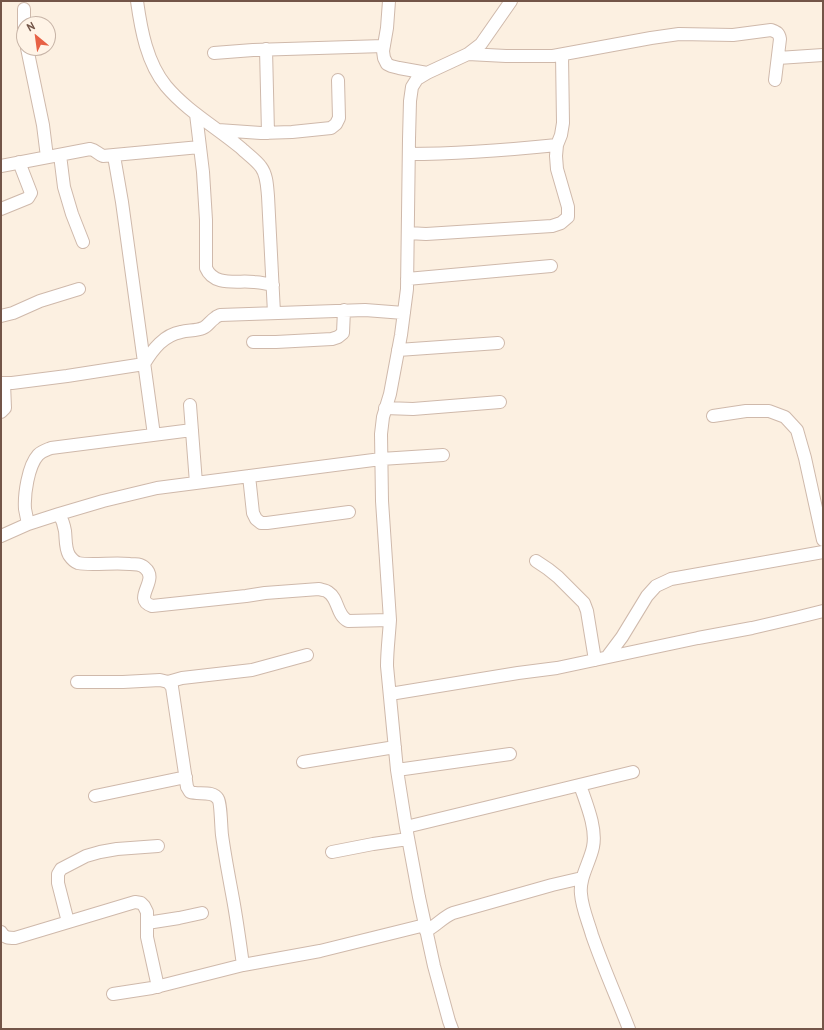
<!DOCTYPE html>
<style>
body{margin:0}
#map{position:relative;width:824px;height:1030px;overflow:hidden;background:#fcf0e1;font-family:"PT Sans",sans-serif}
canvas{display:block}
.frame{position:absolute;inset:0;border:2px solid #735548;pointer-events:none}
.north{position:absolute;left:16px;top:16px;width:40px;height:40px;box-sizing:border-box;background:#fff4e7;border:1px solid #c7b4a7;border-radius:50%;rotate:331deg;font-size:11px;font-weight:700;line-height:16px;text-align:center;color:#735548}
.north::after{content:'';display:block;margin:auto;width:14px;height:18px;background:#e76145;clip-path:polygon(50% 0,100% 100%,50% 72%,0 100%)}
</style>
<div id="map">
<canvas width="824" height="1030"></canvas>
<div class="frame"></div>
<div class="north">N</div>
</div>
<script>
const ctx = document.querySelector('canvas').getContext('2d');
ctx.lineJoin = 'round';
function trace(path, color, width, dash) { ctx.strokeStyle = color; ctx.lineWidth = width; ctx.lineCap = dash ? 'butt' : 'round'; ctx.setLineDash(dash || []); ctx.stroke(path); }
const street = new Path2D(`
 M 137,1 C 141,30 147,63 166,86 C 187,111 216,127 241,148 C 247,154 256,160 261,167 C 267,175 267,186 268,196 L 274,313
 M 389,1 L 387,28 L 383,51 L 384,58 L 387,64 L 391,66 L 399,68 L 427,73
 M 24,33 L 24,9
 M 27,48 L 43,125 L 47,157
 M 266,49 L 268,133
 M 214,53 L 253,50 L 384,46
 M 468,54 L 506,56 L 553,56 L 651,38 L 679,34 L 733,35 L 771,30 C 777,32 779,33 780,39 L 775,80
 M 778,58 L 823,55
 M 196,114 L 203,172 L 206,220 L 206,268 C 214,287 238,280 254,282 C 260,282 267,284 273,285
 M 218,130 L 261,133 L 292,132 L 331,128 L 336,124 L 339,118 L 338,80
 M 409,154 C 458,154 507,150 557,145
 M 60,155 L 64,187 L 72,214 L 83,242
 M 114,156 L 122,202 L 154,435
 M 1,166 L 90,149 C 96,150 98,154 103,156 L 200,147
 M 1,209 L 28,198 L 31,193 L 19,162
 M 408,233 L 426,234 L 552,226 L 561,223 L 568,217 L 568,207 L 557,169 L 556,156 L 557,145 L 561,135 L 563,123 L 562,55
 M 407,279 L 551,266
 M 1,316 L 13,313 L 40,301 L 79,289
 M 253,342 L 276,342 L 332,339 L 338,337 L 343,333 L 344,310
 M 398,350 L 498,343
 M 1,383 L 12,383 L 67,376 L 144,364 C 153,349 164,335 181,332 C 188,330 196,331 203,328 C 208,326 210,321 215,318 C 215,317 220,315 220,315 L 365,310 L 404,313
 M 190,405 L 196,483
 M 385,408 L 413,409 L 500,402
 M 1,412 L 5,408 L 4,383
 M 713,416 L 746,411 L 769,411 L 785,417 L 797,430 L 805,458 L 823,540
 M 249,476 L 253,513 L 256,519 L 261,523 L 267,523 L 349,512
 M 59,514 C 62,519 64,525 65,531 C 66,539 65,548 69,555 C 71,558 75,562 78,563 C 83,564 89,564 93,564 C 106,564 118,563 130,564 C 135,564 141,564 145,568 C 160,580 131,599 152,606 L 246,596 L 265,593 L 319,589 C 322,590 326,590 328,592 C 339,599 336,615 348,621 L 390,620
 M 28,524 C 27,519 26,514 25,509 C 24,495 28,466 38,455 C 42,451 46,450 51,448 L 192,430
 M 1,536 L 28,524 L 59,514 L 103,501 L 157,488 L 381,459 L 443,455
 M 536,561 L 548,569 L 558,577 L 584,603 L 587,611 L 595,660
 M 607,657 L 622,637 L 647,596 L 656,586 L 671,579 L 823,552
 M 77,682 L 123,682 L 160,680 L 168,682 L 172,687 L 187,787 L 190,792 C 198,795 213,790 218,799 C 221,803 221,828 222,835 C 225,857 229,877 233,899 C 237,921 240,943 243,965
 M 168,682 L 182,678 L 252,670 L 307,655
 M 390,694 L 518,673 L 557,668 L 698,638 L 752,628 L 795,618 L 823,611
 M 303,762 L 395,747
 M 397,770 L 510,754
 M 580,785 C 586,803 597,828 593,847 C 590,862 579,878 581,894 C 582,908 588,921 592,935 C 603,967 617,998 629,1029
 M 95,796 L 186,777
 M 406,827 L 633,772
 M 332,852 L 373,844 L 408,839
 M 68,922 L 58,883 L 58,874 L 61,869 L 86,856 L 100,852 L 117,849 L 158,846
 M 147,923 L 179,918 L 202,913
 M 426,931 C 436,926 443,917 453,913 L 552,885 L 582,878
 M 1,932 C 4,938 9,938 15,938 L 135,902 L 141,903 L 144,906 L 147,912 L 147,937 L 158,987
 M 113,994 L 152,988 L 243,965 L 320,951 L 425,925
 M 452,1029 L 449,1021 L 434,966 L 419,897 L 406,827 L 397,770 L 387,666 C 387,651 389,636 390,620 L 382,501 L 381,434 L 383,417 L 390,394 L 401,335 L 407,289 L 409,139 L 410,101 L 412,87 L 417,79 L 427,73 L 468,54 L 481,44 L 511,1`);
trace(street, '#cfb9ab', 14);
trace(street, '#fff', 12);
</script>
